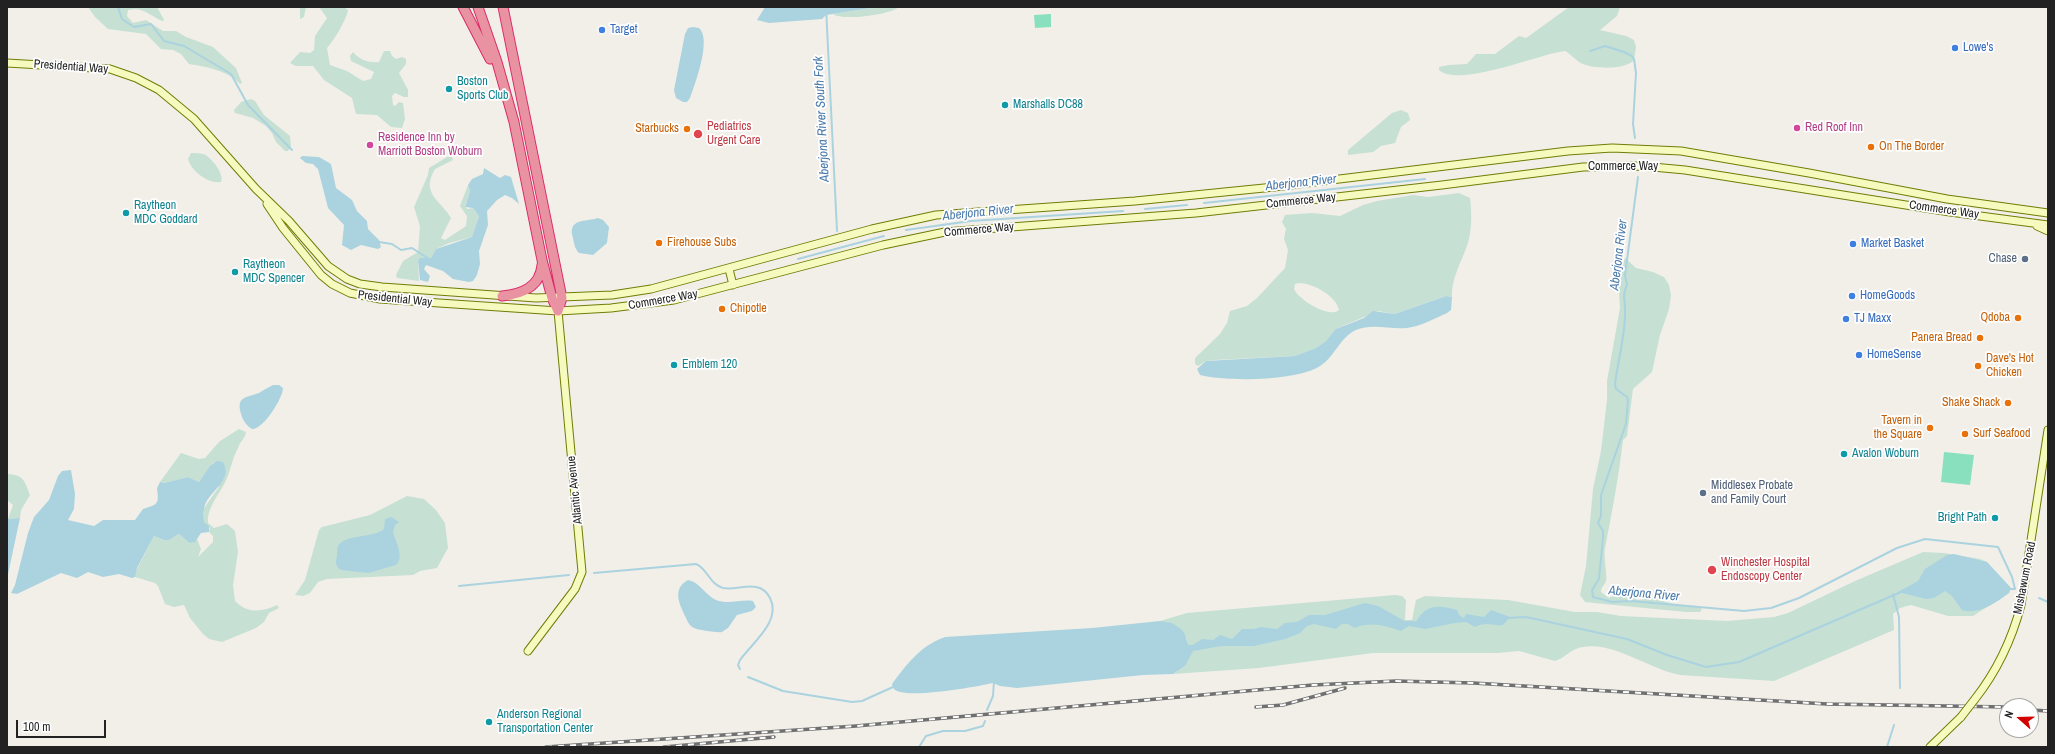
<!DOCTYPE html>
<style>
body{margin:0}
#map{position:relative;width:2055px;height:754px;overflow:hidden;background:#f2efe9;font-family:"Archivo Narrow",sans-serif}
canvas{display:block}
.frame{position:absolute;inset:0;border:8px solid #222;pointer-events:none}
.north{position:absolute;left:1999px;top:698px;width:40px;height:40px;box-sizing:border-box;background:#fff;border:1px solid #a7a7a7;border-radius:50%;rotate:290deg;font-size:11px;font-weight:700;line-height:16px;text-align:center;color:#222}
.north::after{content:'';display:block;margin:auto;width:14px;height:18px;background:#d40000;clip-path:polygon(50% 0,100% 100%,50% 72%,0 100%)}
.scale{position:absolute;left:16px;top:720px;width:90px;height:18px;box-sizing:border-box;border:2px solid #222;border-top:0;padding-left:5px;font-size:12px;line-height:14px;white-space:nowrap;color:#222;-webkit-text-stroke:3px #fff;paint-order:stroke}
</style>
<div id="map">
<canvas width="2055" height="754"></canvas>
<div class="frame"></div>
<div class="north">N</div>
<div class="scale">100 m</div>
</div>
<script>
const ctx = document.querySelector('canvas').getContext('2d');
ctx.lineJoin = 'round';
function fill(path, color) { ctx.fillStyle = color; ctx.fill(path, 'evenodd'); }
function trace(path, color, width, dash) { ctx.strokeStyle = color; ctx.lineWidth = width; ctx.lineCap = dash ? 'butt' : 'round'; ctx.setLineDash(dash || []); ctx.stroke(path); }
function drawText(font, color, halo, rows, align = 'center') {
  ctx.font = font + ' "Archivo Narrow",sans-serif'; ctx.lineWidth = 3.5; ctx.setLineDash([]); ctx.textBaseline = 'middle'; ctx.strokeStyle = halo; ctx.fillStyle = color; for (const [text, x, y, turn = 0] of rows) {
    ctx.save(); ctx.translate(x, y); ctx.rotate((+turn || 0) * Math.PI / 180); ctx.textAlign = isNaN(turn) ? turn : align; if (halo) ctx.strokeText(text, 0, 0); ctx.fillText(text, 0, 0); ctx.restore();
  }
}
fill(new Path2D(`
 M 88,7 L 157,7 L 164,20 L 163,21 C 151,17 144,6 128,10 L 127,16 L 133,23 L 146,20 L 163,31 L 176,31 L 186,37 L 213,47 L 236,68 L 242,83 L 240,84 C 229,71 204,66 189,64 L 181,54 L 173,50 L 161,49 L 146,34 L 108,29 L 95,17 Z
 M 300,7 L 306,7 L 304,17 L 300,19 Z
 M 319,7 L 344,7 L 348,10 C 347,18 334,41 327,48 L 330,65 L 347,71 L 363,81 L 371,79 L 374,72 L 351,61 L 350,56 L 353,52 C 360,60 368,63 379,62 L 384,51 L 390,51 L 392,56 L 396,59 L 402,57 L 406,59 L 406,64 L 399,73 L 408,90 L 408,97 L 404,97 L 395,93 L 392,96 L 393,105 L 395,106 L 399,102 L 403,103 L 405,119 L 402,128 L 391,127 L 377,115 L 356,114 L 352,98 L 324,80 L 313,66 L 296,66 L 290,63 L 300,52 L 310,53 L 314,50 L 315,36 L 327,18 Z
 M 877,7 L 899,7 C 890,15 842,21 833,14 Z
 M 1569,7 L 1620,7 L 1617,16 L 1600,30 L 1626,36 L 1634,40 L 1636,47 L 1634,60 C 1625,70 1595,69 1583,64 C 1576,61 1571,54 1565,51 C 1539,54 1459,88 1439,70 L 1439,67 L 1449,65 L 1467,64 L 1476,54 L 1495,54 L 1519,36 L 1526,38 L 1529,36 Z
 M 251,99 L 255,101 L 264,115 L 290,136 L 291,146 L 288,151 L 285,151 L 276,142 L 272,133 L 266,126 L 253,118 L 235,113 L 234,110 L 241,102 Z
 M 1401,110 L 1408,113 L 1410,120 L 1401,127 L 1395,143 L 1381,146 L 1373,152 L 1348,155 L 1348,150 L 1392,113 Z
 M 191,153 C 195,153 200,153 203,154 C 211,156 225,175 221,182 C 208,184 191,171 188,159 Z
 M 447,157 L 452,157 L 453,160 L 435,169 C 420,194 441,200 451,218 L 441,238 L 445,240 L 466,226 L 467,216 L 460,206 L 468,185 L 470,191 L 465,206 L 467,209 L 473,208 L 479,216 L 472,237 L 449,243 L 436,249 L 431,258 L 422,258 L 418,261 L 419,281 L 397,278 L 396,275 L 403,261 L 418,252 L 420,226 L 414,207 L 428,175 L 429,168 Z
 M 1459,193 L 1470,198 C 1472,214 1472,231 1467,246 C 1461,263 1451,279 1452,297 L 1446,296 L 1437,299 L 1395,314 L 1378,311 L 1338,328 L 1326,341 L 1316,348 L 1295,356 L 1214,360 L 1206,361 L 1198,366 L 1195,364 L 1195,358 L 1220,334 L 1227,323 L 1230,311 L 1247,306 L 1257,298 L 1285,268 L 1288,250 L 1284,239 L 1286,229 L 1282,222 L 1285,215 L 1312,213 L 1340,216 L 1363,205 L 1377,201 L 1413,195 L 1428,197 ZM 1299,283 C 1313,283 1336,296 1339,310 C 1329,319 1298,299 1294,289 L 1295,284 Z
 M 1625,258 L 1636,268 L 1653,272 L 1664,277 L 1669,285 L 1671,295 L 1669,309 L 1660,335 L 1652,372 L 1633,389 L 1627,436 L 1623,440 C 1619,476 1612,512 1605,548 C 1603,557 1608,577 1606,581 C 1604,586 1601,587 1601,592 L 1609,598 L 1616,594 L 1623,593 L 1638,600 L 1653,598 L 1673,604 L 1697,606 L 1702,609 L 1700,612 L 1686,612 L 1594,603 L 1585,602 L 1580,595 L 1586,566 L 1593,489 L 1601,451 L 1607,400 L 1607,381 L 1620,308 L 1618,276 Z
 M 239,429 L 246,432 C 245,439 240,441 238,448 C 233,457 231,468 227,478 C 221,493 207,506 208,523 L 214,528 L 227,524 L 235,531 L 238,552 L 233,585 L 235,601 C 247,614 263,612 277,605 L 279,608 L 269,613 L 264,622 L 256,628 L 222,642 L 209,639 L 203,634 L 190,618 L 184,605 L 174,607 L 165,604 L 158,586 L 155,583 L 135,577 L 135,573 L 154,536 L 164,540 L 169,540 L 179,534 L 192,543 L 197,539 L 201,549 L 198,557 L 213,542 L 213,536 L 209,532 L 210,528 L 204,522 L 204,508 L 219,487 L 214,462 L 199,482 L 188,477 L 164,483 L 160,482 L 181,453 L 199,459 L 205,458 L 220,441 Z
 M 7,474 C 24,475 24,480 30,495 L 21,510 L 20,518 L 8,519 L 13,505 L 7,500 Z
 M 407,496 L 424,499 L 436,510 L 445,523 L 448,548 L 437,568 L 420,571 L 413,575 L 327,579 L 318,582 L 310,593 L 303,596 L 295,595 L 305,580 L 319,530 L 322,527 L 370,515 Z
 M 1923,552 L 1944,553 L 1980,559 L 1987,562 L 2011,588 L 2009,593 L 1973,616 L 1948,616 L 1911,605 L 1900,608 L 1893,614 L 1894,630 L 1774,681 L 1680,675 C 1649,669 1613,641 1583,647 C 1572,648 1565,658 1555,661 L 1519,651 L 1497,653 L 1373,653 L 1259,668 L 1173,674 L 1185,666 L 1187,641 L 1185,634 L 1160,621 L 1187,613 L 1395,595 L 1402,596 L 1406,600 L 1405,620 L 1412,620 L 1416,600 L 1425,596 L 1508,600 L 1575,612 L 1597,612 L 1621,616 L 1727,621 L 1774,617 L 1788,613 L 1855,581 Z`), '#c6e0d4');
fill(new Path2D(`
 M 1051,14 L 1051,27 L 1035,28 L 1034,15 Z
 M 1944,452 L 1974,455 L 1970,485 L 1941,482 Z`), '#88e0be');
fill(new Path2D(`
 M 765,7 L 877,7 L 826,15 L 822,19 L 769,23 L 757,20 Z
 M 693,27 L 699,28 C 712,39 695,84 690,98 L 687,102 L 683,102 L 676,98 L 674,90 L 685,34 L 688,28 Z
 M 302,156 L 319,157 L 331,164 L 336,188 L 352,200 L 357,211 L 367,221 L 368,229 L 379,240 L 381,247 L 378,249 L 361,245 L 351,250 L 342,245 L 344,225 L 328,208 L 318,169 L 313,164 L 306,163 L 300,158 Z
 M 484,168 L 500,178 L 505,175 L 511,177 L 519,204 L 512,198 L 505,195 L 497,200 L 487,211 L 488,225 L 479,251 L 480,264 L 477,275 L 473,281 L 469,282 L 453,279 L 443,271 L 426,265 L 424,269 L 430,276 L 428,282 L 420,280 L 418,261 L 420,258 L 431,258 L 436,249 L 472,237 L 479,216 L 473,208 L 465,207 L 470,191 L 468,185 L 472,179 L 483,174 Z
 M 598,218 L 603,220 L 609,227 L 607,243 L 593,255 L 579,253 C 575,249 574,244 573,238 C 567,218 586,222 598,218 Z
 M 1446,296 L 1452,297 L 1451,310 L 1447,313 C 1434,319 1421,326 1407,328 C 1390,330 1373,323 1356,330 C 1340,337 1334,358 1320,366 C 1297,381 1227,382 1200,375 L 1197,369 L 1206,361 L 1295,356 L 1316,348 L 1326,341 L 1336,329 L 1364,318 L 1373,311 L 1395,314 Z
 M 273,385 L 279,385 L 283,388 C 283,398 263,430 252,429 C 247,426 243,421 241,414 C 236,396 246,398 259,393 C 263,390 268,388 273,385 Z
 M 217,461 L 223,462 C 234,482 206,492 204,509 C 203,513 204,518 204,522 L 209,526 L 209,532 L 201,533 L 195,542 L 190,543 L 179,534 L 169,540 L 164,540 L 154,536 L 137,568 L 135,577 L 132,578 L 119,574 L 103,577 L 88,572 L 77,578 L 61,573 L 17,594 L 11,593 L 15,585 L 28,533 L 34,517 L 49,500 L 58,476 L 62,471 L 71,470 L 75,494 L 74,509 L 68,520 L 94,526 L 103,520 L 135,520 L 143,509 C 158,504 159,505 157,488 L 160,482 L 164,483 L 188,477 L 199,482 L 210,466 Z
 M 391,517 L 399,522 L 395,525 L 393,532 C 395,541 405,556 396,565 L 368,573 L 341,570 L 338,568 C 335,563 336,560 337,556 C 337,553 337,549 338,546 C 344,534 375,538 384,529 L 385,519 Z
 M 20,518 L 7,579 L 7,519 Z
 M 1954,554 L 1987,562 L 2011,588 L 2009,593 C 1995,603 1979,615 1962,610 L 1952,596 L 1945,591 L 1934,598 L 1926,599 L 1898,592 L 1918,581 L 1925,569 L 1947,555 Z
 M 688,580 C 700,582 705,595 716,600 C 729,605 740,599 753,601 L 756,607 L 752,611 L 737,615 L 728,628 L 722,632 C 718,633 698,630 694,628 C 689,626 687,620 685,616 C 679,603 672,589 688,580 Z
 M 1365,603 L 1378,606 L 1408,623 L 1416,622 C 1426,604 1439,605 1457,610 L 1459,615 L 1464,618 L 1466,614 L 1484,617 L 1491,610 L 1510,617 L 1503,625 C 1492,626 1486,621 1475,627 L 1466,622 L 1455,623 L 1425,629 L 1409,626 L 1401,631 C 1386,626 1371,621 1355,628 L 1348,624 L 1342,624 L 1336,629 L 1314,624 L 1307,626 L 1300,633 L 1285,639 L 1254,646 L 1221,646 L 1193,651 L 1185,666 L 1173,674 L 1143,675 L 1017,688 L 1000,686 L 993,683 C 975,687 914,698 897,691 C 894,690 893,688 892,684 C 907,664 920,646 945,637 L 1092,628 L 1160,621 L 1172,623 L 1181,629 L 1185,634 L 1188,645 L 1193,645 L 1202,639 L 1213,640 L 1220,635 L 1232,639 L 1242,629 L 1254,629 L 1261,627 L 1277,629 L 1285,623 L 1297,622 L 1309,615 L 1325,615 Z`), '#aad3df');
trace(new Path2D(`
 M 118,7 L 122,19 L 134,27 L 151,24 L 164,41 L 184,46 L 231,74 L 248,105 L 292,150
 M 826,7 L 837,231
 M 1590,51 L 1605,46 L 1624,52 L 1632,56 L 1634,59 L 1636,73 L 1633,124 L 1635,138
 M 1638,177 L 1625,275 L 1627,285 C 1622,295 1625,298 1625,309 C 1626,334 1618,359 1615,384 L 1616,389 L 1627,397 L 1628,400 L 1626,424 L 1601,495 L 1601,516 L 1598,523 L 1603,531 L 1603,538 L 1599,579 L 1592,590 L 1593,597 L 1612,602 L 1631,601 L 1744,611 L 1771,608 L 1799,598 L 1897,548 L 1925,539 L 1998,547 L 2012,577 L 2015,589 L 2010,589
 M 1204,203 L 1425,179
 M 1145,209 L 1187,205
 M 906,230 L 971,221 L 1123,211
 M 379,242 L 392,244 L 401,250 L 412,248 L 429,259
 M 798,259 L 884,236
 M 594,573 L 696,564 C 707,568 710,585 723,588 C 734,590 745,585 756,587 C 762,588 767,592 770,598 C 782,621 752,643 740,660 L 738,665 L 740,669
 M 459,586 L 569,575
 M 1893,594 L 1899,617 L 1900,688
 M 2039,598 L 2048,602
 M 1507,618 L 1526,617 L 1627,639 L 1667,655 L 1706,667 L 1739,662 L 1901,592
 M 1405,622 L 1415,622
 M 748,677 L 783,691 L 852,702 L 862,701 L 893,687
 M 987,710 L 993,696 L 994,681
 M 919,747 L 926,736 L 943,731 L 965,731 L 983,726 L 985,721
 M 1887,747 L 1894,725`), '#aad3df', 2);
const secondary = new Path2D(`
 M 7,63 L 110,69 L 136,78 L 159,90 L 194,119 L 256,189 L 289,221 L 328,266 L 347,279 L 360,284 L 382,287 L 536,298 L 612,295 L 651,289 L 872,229 L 936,215 L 1135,201 L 1274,187 L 1568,151 L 1612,148 L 1681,151 L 1809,173 L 1947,199 L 2048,213
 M 267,204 L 283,228 L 321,275 L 332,284 L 350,293 L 380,299 L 558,311 L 611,308 L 674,300 L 883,245 L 945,232 L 1196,213 L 1442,185 L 1583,167 L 1642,166 L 1685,170 L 1950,212 L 2048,225
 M 2037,226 L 2048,231
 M 729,269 L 733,285
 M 528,651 L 575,589 L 582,572 L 558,311
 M 1975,699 C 1997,671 2012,639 2021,605 L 2048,430
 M 1930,747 L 1961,717`);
const highway = new Path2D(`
 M 463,7 L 490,59
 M 478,7 L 497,62 L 514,122 L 542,260 L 552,298 L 558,311
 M 503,7 L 562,298 L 558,311
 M 502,296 C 522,294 540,287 542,265`);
trace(secondary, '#707d05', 9);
trace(highway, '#dc2a67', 11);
trace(secondary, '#f7fabf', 7);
trace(highway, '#e892a2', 9);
const rail = new Path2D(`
 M 1256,707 L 1283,705 L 1345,688
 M 2031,710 L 2048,711
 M 546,747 L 856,726 L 1313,685 L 1396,681 L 1473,683 L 1827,704 L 2007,707
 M 664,747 L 774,737`);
trace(rail, '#707070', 3.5);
trace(rail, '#fff', 2, [6]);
const secondaryBridge = new Path2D(`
 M 1961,717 L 1975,699`);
trace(secondaryBridge, '#707d05', 9, []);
trace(secondaryBridge, '#f7fabf', 7);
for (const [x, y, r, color] of [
 [602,30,4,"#3f7fe0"],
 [1955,48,4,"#3f7fe0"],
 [449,89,4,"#0f9aa8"],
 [1005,105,4,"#0f9aa8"],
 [1797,128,4,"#d1479c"],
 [687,129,4,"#e8710a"],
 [698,134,5,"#e0444e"],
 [370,145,4,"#d1479c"],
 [1871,147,4,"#e8710a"],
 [126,213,4,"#0f9aa8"],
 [659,243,4,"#e8710a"],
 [1853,244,4,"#3f7fe0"],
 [2025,259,4,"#5c6f8a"],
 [235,272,4,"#0f9aa8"],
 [1852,296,4,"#3f7fe0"],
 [722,309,4,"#e8710a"],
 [2018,318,4,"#e8710a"],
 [1846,319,4,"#3f7fe0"],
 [1980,338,4,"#e8710a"],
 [1859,355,4,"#3f7fe0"],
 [674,365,4,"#0f9aa8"],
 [1978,366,4,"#e8710a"],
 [2008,403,4,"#e8710a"],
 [1930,428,4,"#e8710a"],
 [1965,434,4,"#e8710a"],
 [1844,454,4,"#0f9aa8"],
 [1703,493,4,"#5c6f8a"],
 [1995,518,4,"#0f9aa8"],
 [1712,570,5,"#e0444e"],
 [489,722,4,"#0f9aa8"]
]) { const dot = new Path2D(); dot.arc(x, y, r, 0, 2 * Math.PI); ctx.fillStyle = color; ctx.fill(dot); trace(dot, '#fff', 1.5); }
drawText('12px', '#366cbe', '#fff', [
 ["Target",610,30],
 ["Lowe's",1963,48],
 ["Market Basket",1861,244],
 ["HomeGoods",1860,296],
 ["TJ Maxx",1854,319],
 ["HomeSense",1867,355]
], 'left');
drawText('12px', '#222', '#fff', [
 ["Presidential Way",71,67,4],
 ["Commerce Way",1623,167],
 ["Commerce Way",1301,201,-6],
 ["Commerce Way",1944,210,8],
 ["Commerce Way",979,230,-5],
 ["Presidential Way",395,299,6],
 ["Commerce Way",663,300,-10],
 ["Atlantic Avenue",575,490,-96],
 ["Mishawum Road",2025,578,-79]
]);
drawText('12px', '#0d838f', '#fff', [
 ["Boston",457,82],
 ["Sports Club",457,96],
 ["Marshalls DC88",1013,105],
 ["Raytheon",134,206],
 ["MDC Goddard",134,220],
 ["Raytheon",243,265],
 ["MDC Spencer",243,279],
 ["Emblem 120",682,365],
 ["Avalon Woburn",1852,454],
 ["Bright Path",1987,518,"right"],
 ["Anderson Regional",497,715],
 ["Transportation Center",497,729]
], 'left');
drawText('12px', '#be3a42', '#fff', [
 ["Pediatrics",707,127],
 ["Urgent Care",707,141],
 ["Winchester Hospital",1721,563],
 ["Endoscopy Center",1721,577]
], 'left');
drawText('12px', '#b23c85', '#fff', [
 ["Red Roof Inn",1805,128],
 ["Residence Inn by",378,138],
 ["Marriott Boston Woburn",378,152]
], 'left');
drawText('12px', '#c56008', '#fff', [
 ["Starbucks",679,129],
 ["On The Border",1879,147,"left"],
 ["Firehouse Subs",667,243,"left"],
 ["Chipotle",730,309,"left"],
 ["Qdoba",2010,318],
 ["Panera Bread",1972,338],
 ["Dave's Hot",1986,359,"left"],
 ["Chicken",1986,373,"left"],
 ["Shake Shack",2000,403],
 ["Tavern in",1922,421],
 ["the Square",1922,435],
 ["Surf Seafood",1973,434,"left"]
], 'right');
drawText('12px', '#4e5e75', '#fff', [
 ["Chase",2017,259],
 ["Middlesex Probate",1711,486,"left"],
 ["and Family Court",1711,500,"left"]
], 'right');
drawText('italic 13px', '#4a7aab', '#fff', [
 ["Aberjona River South Fork",822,119,-93],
 ["Aberjona River",1301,183,-6],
 ["Aberjona River",978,213,-6],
 ["Aberjona River",1619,255,-83],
 ["Aberjona River",1644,594,5]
]);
</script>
